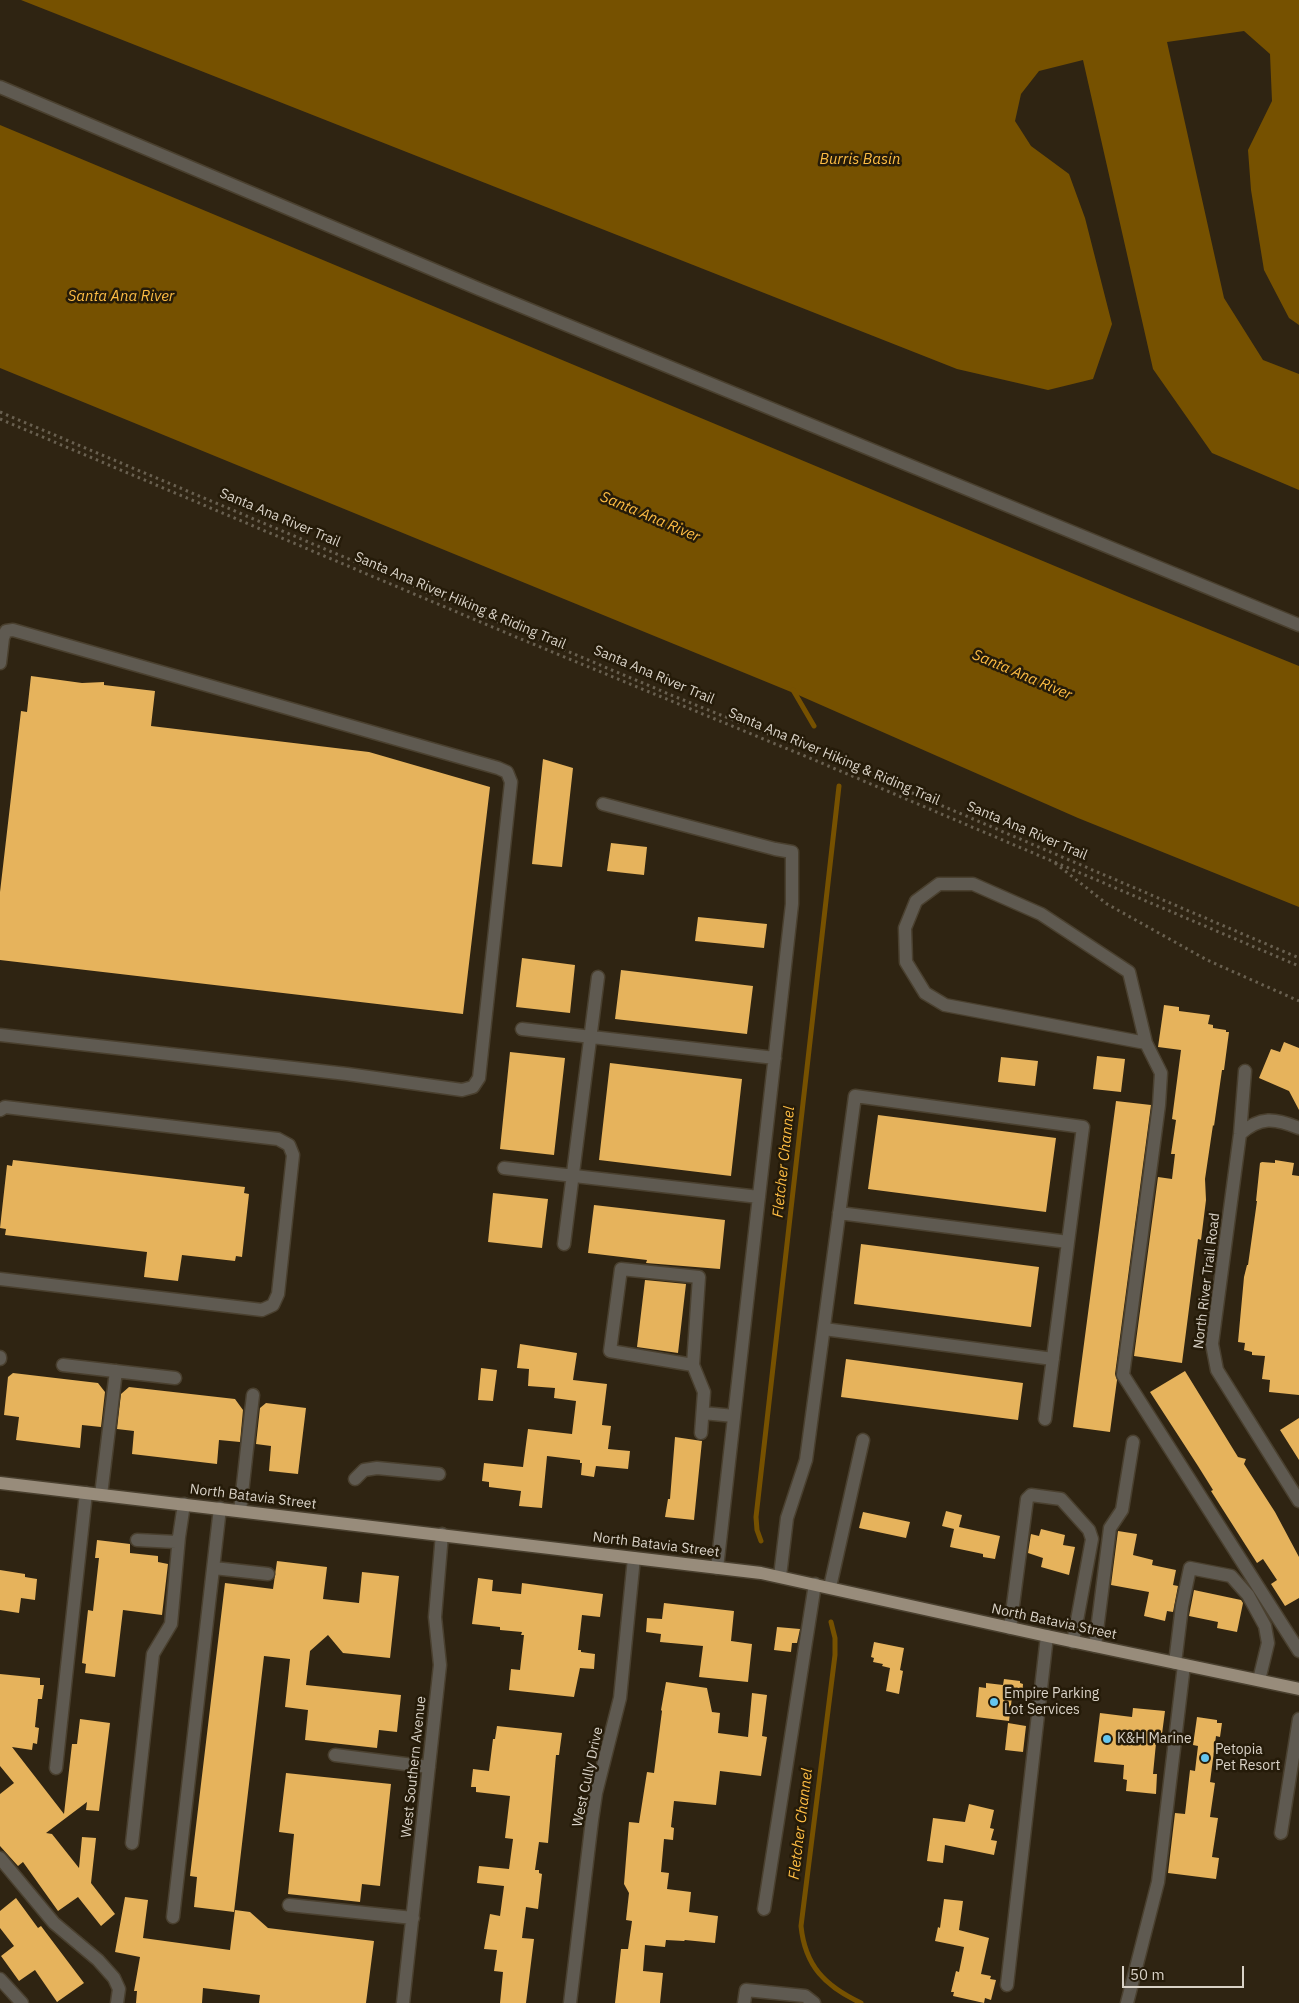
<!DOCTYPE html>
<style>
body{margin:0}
#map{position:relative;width:1299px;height:2003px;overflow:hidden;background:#2f2412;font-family:"IBM Plex Sans",sans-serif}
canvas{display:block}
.scale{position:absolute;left:1122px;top:1966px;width:122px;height:22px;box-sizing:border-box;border:2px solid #d9d2c7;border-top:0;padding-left:6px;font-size:15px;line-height:18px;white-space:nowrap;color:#d9d2c7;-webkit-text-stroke:4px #251b09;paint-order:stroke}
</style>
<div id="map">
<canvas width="1299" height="2003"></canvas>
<div class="scale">50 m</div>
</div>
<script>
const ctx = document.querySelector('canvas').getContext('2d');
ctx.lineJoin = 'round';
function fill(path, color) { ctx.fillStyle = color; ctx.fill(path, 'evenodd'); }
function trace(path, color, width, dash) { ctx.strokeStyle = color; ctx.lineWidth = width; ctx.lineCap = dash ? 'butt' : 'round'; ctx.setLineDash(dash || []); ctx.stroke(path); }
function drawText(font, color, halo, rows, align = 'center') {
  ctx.font = font + ' "IBM Plex Sans",sans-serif'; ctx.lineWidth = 5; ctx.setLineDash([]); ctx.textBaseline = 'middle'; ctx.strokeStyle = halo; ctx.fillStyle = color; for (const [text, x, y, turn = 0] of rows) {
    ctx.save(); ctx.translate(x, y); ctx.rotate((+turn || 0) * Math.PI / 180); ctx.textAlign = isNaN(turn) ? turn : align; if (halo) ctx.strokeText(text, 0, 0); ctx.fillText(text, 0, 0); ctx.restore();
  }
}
fill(new Path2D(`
 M 21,0 L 1299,0 L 1299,325 L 1289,318 L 1264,270 L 1251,190 L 1248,150 L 1272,101 L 1270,54 L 1244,31 L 1167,42 L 1224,298 L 1263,360 L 1299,374 L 1299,490 L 1212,453 L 1153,369 L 1083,60 L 1039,71 L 1021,94 L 1015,121 L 1031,146 L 1069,174 L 1085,218 L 1112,324 L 1093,379 L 1048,390 L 957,369 Z
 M 0,125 L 1129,597 L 1299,666 L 1299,907 L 1078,818 L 796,694 L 0,368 Z`), '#765100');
trace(new Path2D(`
 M 793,690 L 814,726
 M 761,1541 L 757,1530 L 756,1517 L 839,786
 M 831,1622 L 835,1638 L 835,1655 L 801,1926 C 805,1966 825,1986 861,2003`), '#765100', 5);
fill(new Path2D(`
 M 31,676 L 82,683 L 104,682 L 104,685 L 155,691 L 151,726 L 369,752 L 490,787 L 463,1014 L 0,960 L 0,892 L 21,711 L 27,712 Z
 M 543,759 L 573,768 L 562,867 L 532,864 Z
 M 611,843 L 647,847 L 644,875 L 607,871 Z
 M 698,917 L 767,924 L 764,948 L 695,941 Z
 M 522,958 L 575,965 L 570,1013 L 516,1007 Z
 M 621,970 L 753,986 L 747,1034 L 615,1019 Z
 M 1164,1005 L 1179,1007 L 1179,1011 L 1210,1015 L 1208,1024 L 1213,1025 L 1213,1028 L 1226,1030 L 1226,1032 L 1229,1032 L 1224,1070 L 1222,1070 L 1214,1126 L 1213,1125 L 1205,1179 L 1206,1200 L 1201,1240 L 1198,1239 L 1182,1363 L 1134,1356 L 1158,1177 L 1172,1179 L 1175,1154 L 1171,1154 L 1176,1120 L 1172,1119 L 1181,1050 L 1158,1047 Z
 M 1284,1042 L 1299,1048 L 1299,1110 L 1289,1091 L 1259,1078 L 1271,1049 L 1280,1052 Z
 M 510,1052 L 565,1058 L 554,1155 L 500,1149 Z
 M 1097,1056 L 1125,1059 L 1121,1092 L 1093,1089 Z
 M 1001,1057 L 1038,1061 L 1035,1086 L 998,1082 Z
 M 610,1063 L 742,1079 L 731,1176 L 599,1160 Z
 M 1116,1101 L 1151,1105 L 1115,1374 L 1117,1380 L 1110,1432 L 1073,1427 Z
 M 878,1115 L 1056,1138 L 1046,1212 L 868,1189 Z
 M 13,1160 L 245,1187 L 244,1193 L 249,1194 L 242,1257 L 236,1256 L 235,1261 L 182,1255 L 178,1281 L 144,1277 L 147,1252 L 5,1235 L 6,1229 L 0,1228 L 7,1165 L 12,1166 Z
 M 1275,1160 L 1294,1163 L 1292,1175 L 1299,1176 L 1299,1395 L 1269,1392 L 1270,1380 L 1262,1379 L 1265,1356 L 1252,1355 L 1252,1352 L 1244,1350 L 1245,1343 L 1238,1342 L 1244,1277 L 1247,1265 L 1248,1265 L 1257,1201 L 1256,1201 L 1260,1163 L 1262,1162 L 1275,1163 Z
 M 493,1193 L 548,1199 L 542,1248 L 488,1242 Z
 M 594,1205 L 725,1220 L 720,1269 L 646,1263 L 647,1260 L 588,1253 Z
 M 861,1244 L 1039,1267 L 1031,1327 L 854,1304 Z
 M 645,1280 L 686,1284 L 678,1353 L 637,1347 Z
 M 520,1344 L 577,1353 L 573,1380 L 607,1384 L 602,1425 L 611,1426 L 608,1449 L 630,1451 L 628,1469 L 596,1466 L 594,1477 L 581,1475 L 582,1463 L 580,1463 L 580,1460 L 547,1456 L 542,1508 L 519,1506 L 521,1491 L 489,1487 L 489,1482 L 482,1481 L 484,1463 L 523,1467 L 528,1429 L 572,1434 L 576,1401 L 554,1398 L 555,1388 L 528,1386 L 529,1369 L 517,1368 Z
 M 846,1359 L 1023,1383 L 1018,1420 L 841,1397 Z
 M 481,1368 L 497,1370 L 493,1401 L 478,1400 Z
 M 1185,1371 L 1238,1457 L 1246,1459 L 1244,1464 L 1275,1512 L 1299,1557 L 1299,1598 L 1285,1606 L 1271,1584 L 1277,1580 L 1263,1559 L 1257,1563 L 1211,1491 L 1213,1490 L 1198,1466 L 1150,1392 Z
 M 13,1373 L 98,1383 L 105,1392 L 101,1427 L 82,1425 L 80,1448 L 16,1440 L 19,1417 L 4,1415 L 8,1377 Z
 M 129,1387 L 235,1399 L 243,1410 L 240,1442 L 219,1440 L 217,1464 L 132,1454 L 134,1431 L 117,1429 L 121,1394 Z
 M 266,1403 L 306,1408 L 298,1474 L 269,1471 L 271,1446 L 256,1444 L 260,1408 Z
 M 1299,1418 L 1299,1460 L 1280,1430 Z
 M 675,1437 L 702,1441 L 694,1520 L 665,1517 L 668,1499 L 670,1499 Z
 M 946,1511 L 962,1515 L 959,1527 L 1000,1536 L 995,1559 L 983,1557 L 983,1554 L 950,1547 L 954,1529 L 942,1526 Z
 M 863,1512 L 910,1522 L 906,1538 L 859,1528 Z
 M 1041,1529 L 1065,1535 L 1063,1545 L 1075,1547 L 1069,1575 L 1041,1567 L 1043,1558 L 1028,1553 L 1031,1534 L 1039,1536 Z
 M 1118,1531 L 1137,1534 L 1133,1555 L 1153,1560 L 1152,1565 L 1176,1570 L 1173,1585 L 1178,1586 L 1173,1612 L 1167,1611 L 1165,1621 L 1144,1616 L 1149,1592 L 1111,1585 Z
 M 97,1540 L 130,1544 L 130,1553 L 158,1556 L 158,1562 L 168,1564 L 162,1615 L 123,1610 L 115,1677 L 85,1673 L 86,1664 L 82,1663 L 88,1610 L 93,1611 L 99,1558 L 95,1558 Z
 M 277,1561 L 327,1567 L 323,1599 L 359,1603 L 362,1572 L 399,1576 L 390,1658 L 343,1653 L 328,1635 L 310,1651 L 306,1685 L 401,1695 L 397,1732 L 379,1730 L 377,1748 L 305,1740 L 308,1710 L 285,1707 L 290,1659 L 264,1656 L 234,1912 L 194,1907 L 197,1877 L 190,1876 L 225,1583 L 273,1589 Z
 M 0,1570 L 25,1574 L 25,1577 L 37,1579 L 35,1600 L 21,1598 L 19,1613 L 0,1610 Z
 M 478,1578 L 493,1580 L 492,1591 L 521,1594 L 522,1583 L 603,1594 L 600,1617 L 582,1615 L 578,1650 L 581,1650 L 581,1652 L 595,1654 L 594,1669 L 580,1668 L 574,1697 L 509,1690 L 511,1669 L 520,1670 L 524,1635 L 521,1635 L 522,1632 L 500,1630 L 500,1627 L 472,1624 Z
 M 1194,1590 L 1241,1600 L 1243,1603 L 1237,1632 L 1217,1628 L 1218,1622 L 1189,1616 Z
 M 664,1603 L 734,1611 L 731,1641 L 752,1644 L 748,1682 L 699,1677 L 703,1646 L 660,1642 L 661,1634 L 646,1632 L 647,1618 L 662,1619 Z
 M 777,1627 L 800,1629 L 797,1643 L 792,1643 L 791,1652 L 774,1650 Z
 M 874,1642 L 904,1648 L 900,1670 L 903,1671 L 899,1694 L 886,1691 L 890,1668 L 882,1666 L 883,1664 L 873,1662 L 874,1658 L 871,1657 Z
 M 0,1674 L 40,1678 L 40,1685 L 44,1685 L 42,1699 L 38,1699 L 35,1727 L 39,1728 L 37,1744 L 33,1743 L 32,1750 L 12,1747 L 64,1814 L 72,1744 L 77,1744 L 80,1719 L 110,1723 L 99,1811 L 86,1810 L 87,1802 L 46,1833 L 52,1834 L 79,1868 L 82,1837 L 96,1838 L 91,1883 L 115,1914 L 101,1926 L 78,1897 L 58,1911 L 23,1862 L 18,1866 L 0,1846 L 0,1794 L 14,1783 L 0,1766 Z
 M 1004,1679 L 1020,1681 L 1020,1683 L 1023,1684 L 1022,1698 L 1012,1697 L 1009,1721 L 976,1717 L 979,1687 L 986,1688 L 986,1683 L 1003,1685 Z
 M 666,1682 L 707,1688 L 712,1712 L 720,1713 L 718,1733 L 748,1737 L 752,1693 L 767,1695 L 762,1736 L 767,1737 L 761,1776 L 720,1771 L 716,1805 L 674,1801 L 671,1827 L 674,1828 L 673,1840 L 664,1839 L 661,1872 L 669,1873 L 667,1889 L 691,1892 L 689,1912 L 718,1916 L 715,1943 L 685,1940 L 684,1941 L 666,1940 L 665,1947 L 645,1945 L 643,1971 L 663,1973 L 660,2003 L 615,2003 L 621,1949 L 628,1949 L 632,1921 L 626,1920 L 629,1893 L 624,1884 L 629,1822 L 639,1823 L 647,1772 L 654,1773 L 662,1711 L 661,1710 Z
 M 1133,1708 L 1165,1711 L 1162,1734 L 1157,1733 L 1153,1774 L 1157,1774 L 1156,1794 L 1126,1791 L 1127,1780 L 1123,1779 L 1124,1765 L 1094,1762 L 1100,1713 L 1132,1717 Z
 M 1197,1717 L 1217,1720 L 1217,1723 L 1222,1723 L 1220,1737 L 1216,1736 L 1210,1782 L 1215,1783 L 1210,1817 L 1218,1818 L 1212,1857 L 1219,1858 L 1216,1879 L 1168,1873 L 1175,1813 L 1185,1814 L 1190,1770 L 1195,1771 L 1198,1746 L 1193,1745 Z
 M 1008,1723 L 1026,1726 L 1023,1752 L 1005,1750 Z
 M 497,1726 L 562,1733 L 559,1755 L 556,1755 L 548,1843 L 539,1842 L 535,1870 L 539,1870 L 539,1873 L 542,1874 L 538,1909 L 526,1907 L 522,1938 L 534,1939 L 526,2003 L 500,2003 L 503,1972 L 494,1971 L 497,1950 L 484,1949 L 490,1914 L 500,1916 L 504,1886 L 477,1883 L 479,1866 L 509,1869 L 513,1839 L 505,1838 L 510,1796 L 476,1792 L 476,1787 L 471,1787 L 473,1769 L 489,1771 L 493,1739 L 495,1739 Z
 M 286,1773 L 391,1784 L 380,1886 L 362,1884 L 360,1902 L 288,1894 L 294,1834 L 279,1832 Z
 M 969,1804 L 994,1810 L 990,1828 L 994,1829 L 991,1840 L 997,1841 L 994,1855 L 945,1845 L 943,1863 L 927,1861 L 933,1818 L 965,1822 Z
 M 125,1897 L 148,1900 L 143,1938 L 230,1950 L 235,1910 L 250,1912 L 268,1928 L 374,1941 L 366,2003 L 259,2003 L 260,1995 L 203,1988 L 202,2003 L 136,2003 L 137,1991 L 134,1991 L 140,1957 L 115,1952 Z
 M 16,1898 L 38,1928 L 41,1926 L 84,1983 L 57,2002 L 35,1970 L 19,1981 L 1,1956 L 14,1946 L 0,1928 L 0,1911 Z
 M 944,1899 L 963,1901 L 959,1930 L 989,1938 L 981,1974 L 991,1976 L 990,1979 L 996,1980 L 991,2000 L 985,1998 L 984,2003 L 953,1996 L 954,1992 L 951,1992 L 956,1971 L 959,1972 L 964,1947 L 935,1941 L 938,1927 L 940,1928 Z`), '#e6b35c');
const minor = new Path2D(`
 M 0,87 L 479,289 L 1299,625
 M 0,663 L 3,638 L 6,631 L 13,630 L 498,768 L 507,772 L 511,782 L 479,1078 L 473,1087 L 462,1090 L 347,1074 L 0,1035
 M 603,804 L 775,849 L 792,852 L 792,904 L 717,1568
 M 522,1029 L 775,1058
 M 1146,1043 L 945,1005 L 925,993 L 906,962 L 905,928 L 916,901 L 939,884 L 973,884 L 1041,914 L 1129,972 L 1146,1043 L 1161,1073 L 1159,1105 L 1123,1375 L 1299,1651
 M 1245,1071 L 1240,1134 L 1212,1344 L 1217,1370 L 1299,1501
 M 0,1110 L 5,1107 L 278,1139 L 289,1145 L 293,1155 L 278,1294 L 273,1305 L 262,1310 L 0,1279
 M 1240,1134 C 1260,1116 1275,1118 1299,1128
 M 504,1168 L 759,1197
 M 839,1213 L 1068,1242
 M 564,1244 L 598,977
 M 824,1329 L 1053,1359
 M 0,1357 L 0,1359
 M 63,1365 L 175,1378
 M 693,1365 L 610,1351 L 621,1269 L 699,1277 L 693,1365 L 704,1392 L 701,1433
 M 703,1413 L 734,1416
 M 355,1479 L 364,1470 L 377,1468 L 439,1474
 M 101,1495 L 116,1371
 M 240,1511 L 253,1395
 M 137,1540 L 176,1542 L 179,1537 L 184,1504
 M 214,1568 L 268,1574
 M 780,1576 L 787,1518 L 806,1460 L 855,1096 L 1083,1127 L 1045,1419
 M 830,1587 L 863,1440
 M 1010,1628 L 1027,1499 L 1031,1495 L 1061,1499 L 1089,1530 L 1092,1539 L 1073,1642
 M 1095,1646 L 1110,1528 L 1122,1510 L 1133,1442
 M 1175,1663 L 1182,1606 L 1190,1568 L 1231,1576 L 1248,1595 L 1265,1626 L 1268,1643 L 1259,1680
 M 335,1755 L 429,1767
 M 56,1768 L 86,1493
 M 1281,1833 L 1299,1719
 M 132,1843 L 153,1654 L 171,1624 L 179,1537
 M 0,1858 L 54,1923 L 98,1960 L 114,1978 L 119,1989 L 117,2003
 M 289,1905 L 413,1918
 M 764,1909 L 815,1584
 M 173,1917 L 220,1508
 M 0,1979 L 22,2003
 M 1007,1985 L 1047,1636
 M 403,2003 L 440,1665 L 435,1617 L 442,1534
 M 570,2003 L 592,1820 L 596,1793 L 620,1698 L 634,1558
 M 744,2003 L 746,1990 L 805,1996 L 814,2003
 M 1127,2003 L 1158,1882 L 1184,1665`);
const major = new Path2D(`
 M 0,1483 L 761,1573 L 1047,1636 L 1299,1689`);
trace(minor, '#4a402f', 15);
trace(major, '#4a402f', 15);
trace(new Path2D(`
 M 0,412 L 676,697 L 870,775 L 1299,958
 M 0,419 L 516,637 L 812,759 L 1299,966
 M 1055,863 L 1107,904 L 1207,960 L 1299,1001`), '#696050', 3, [2.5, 4]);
trace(minor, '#5f5a51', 12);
trace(major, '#988c7b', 12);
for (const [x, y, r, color] of [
 [994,1702,5,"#65c5ee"],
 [1107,1739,5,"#65c5ee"],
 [1205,1758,5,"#65c5ee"]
]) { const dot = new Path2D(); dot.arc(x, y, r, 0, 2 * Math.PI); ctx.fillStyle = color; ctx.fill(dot); trace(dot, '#251b09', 2); }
drawText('14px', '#d9d2c7', '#251b09', [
 ["Santa Ana River Trail",280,518,23],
 ["Santa Ana River Hiking & Riding Trail",460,601,23],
 ["Santa Ana River Trail",654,675,23],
 ["Santa Ana River Hiking & Riding Trail",834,757,23],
 ["Santa Ana River Trail",1027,831,23],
 ["North River Trail Road",1207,1281,-83],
 ["North Batavia Street",253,1497,7],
 ["North Batavia Street",656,1545,7],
 ["North Batavia Street",1054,1622,12],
 ["West Southern Avenue",414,1767,-84],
 ["West Cully Drive",588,1777,-78]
]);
drawText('14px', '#d9d2c7', '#251b09', [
 ["Empire Parking",1004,1694],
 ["Lot Services",1004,1710],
 ["K&H Marine",1117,1739],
 ["Petopia",1215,1750],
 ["Pet Resort",1215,1766]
], 'left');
drawText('italic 15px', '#febd44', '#251b09', [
 ["Burris Basin",860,160],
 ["Santa Ana River",121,297],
 ["Santa Ana River",650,517,23],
 ["Santa Ana River",1022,675,23],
 ["Fletcher Channel",784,1162,-84],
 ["Fletcher Channel",801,1824,-83]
]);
</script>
